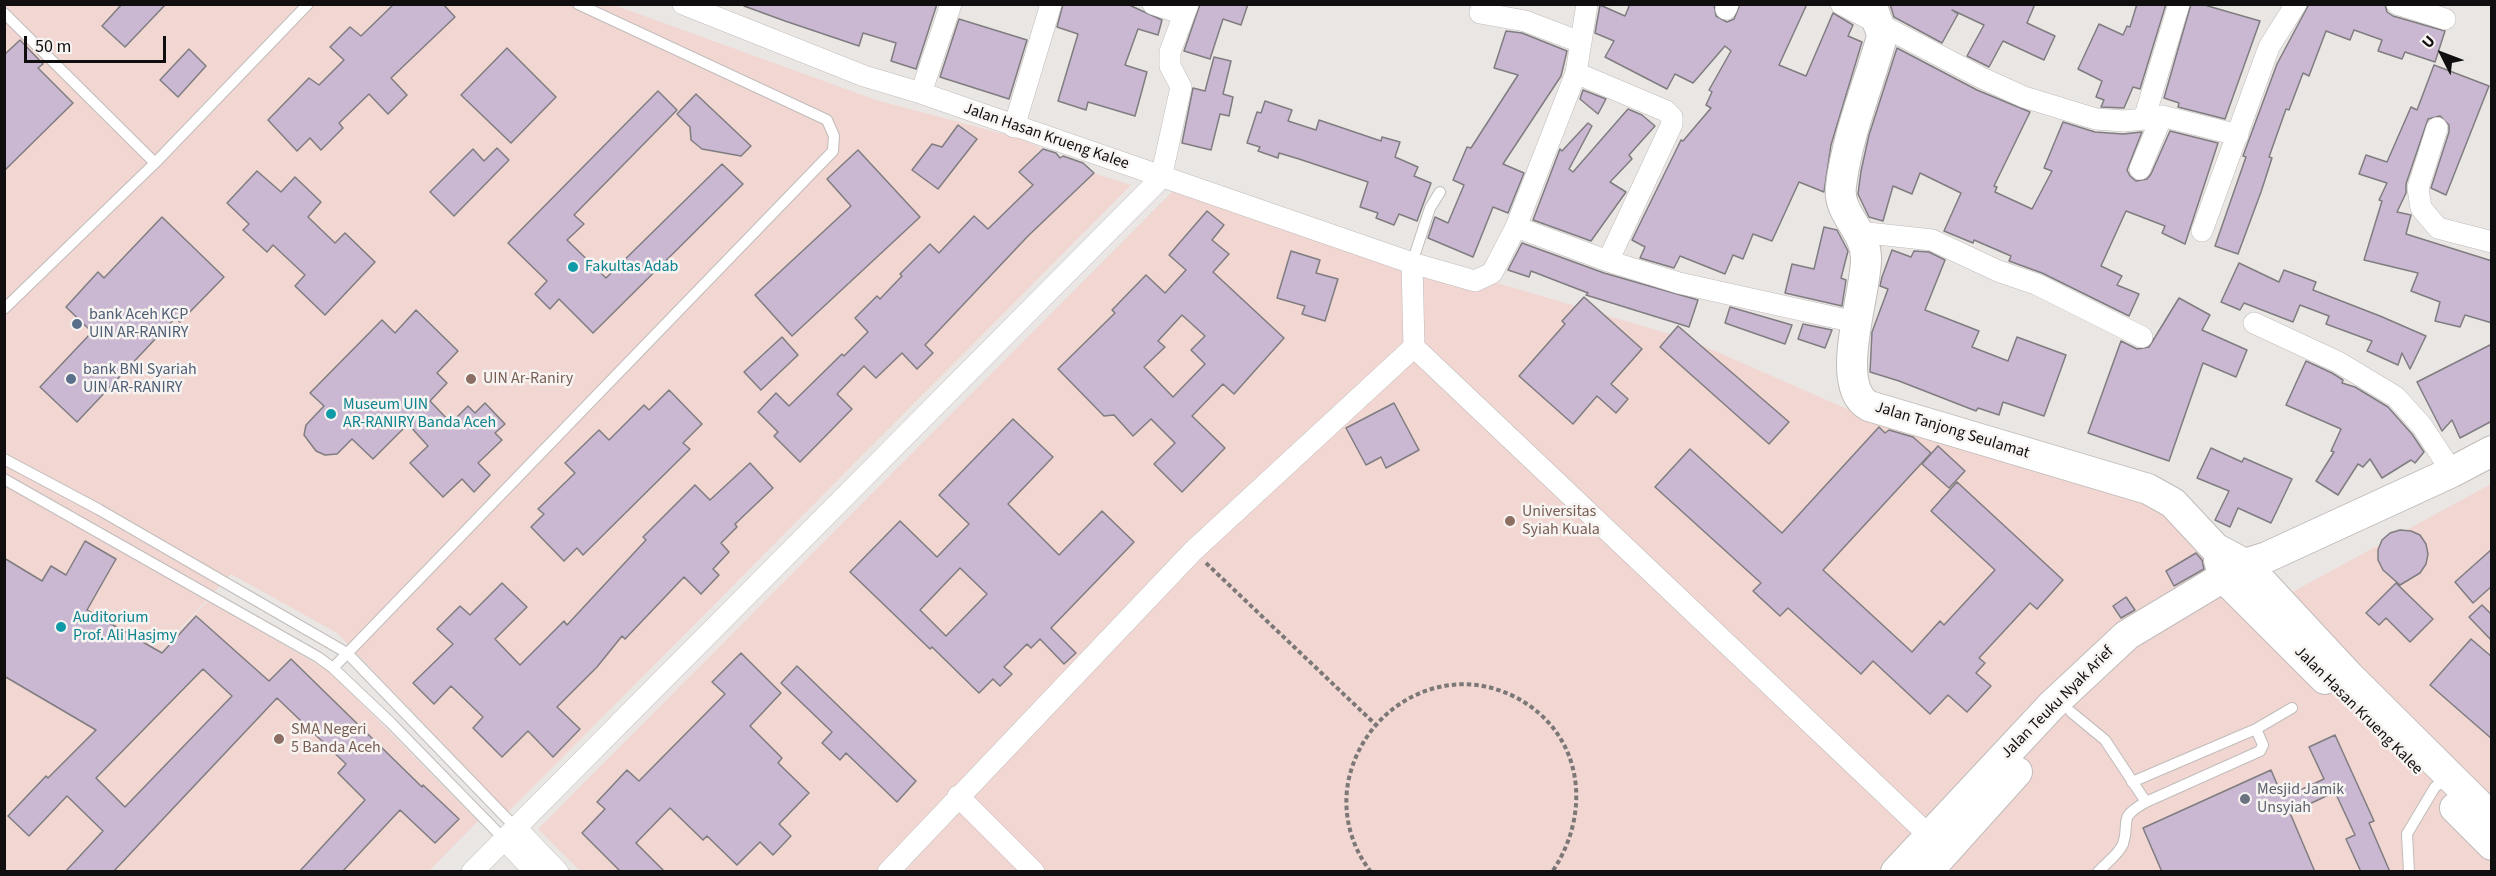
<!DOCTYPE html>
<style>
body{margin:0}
#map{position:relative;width:2496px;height:876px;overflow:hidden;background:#eae6e4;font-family:"Source Sans 3",sans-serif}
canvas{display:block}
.frame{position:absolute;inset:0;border:6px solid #100e0e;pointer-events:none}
.north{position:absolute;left:2412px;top:24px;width:60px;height:60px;-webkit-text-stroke:4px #f7f3f1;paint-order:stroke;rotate:312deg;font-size:16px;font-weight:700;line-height:24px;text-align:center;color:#100e0e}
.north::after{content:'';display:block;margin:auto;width:21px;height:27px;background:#100e0e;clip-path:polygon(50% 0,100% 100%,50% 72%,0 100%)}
.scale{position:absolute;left:24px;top:36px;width:142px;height:27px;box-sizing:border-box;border:3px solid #100e0e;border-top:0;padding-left:8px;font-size:18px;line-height:21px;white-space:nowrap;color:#100e0e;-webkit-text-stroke:4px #f7f3f1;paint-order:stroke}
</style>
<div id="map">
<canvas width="2496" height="876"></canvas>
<div class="frame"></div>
<div class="north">U</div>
<div class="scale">50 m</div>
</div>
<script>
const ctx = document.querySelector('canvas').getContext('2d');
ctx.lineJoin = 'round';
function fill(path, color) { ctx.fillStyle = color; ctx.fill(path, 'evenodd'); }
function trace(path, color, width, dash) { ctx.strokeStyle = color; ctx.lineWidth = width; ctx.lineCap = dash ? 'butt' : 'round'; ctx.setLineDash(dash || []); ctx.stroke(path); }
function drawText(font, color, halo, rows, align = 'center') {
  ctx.font = font + ' "Source Sans 3",sans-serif'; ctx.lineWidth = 5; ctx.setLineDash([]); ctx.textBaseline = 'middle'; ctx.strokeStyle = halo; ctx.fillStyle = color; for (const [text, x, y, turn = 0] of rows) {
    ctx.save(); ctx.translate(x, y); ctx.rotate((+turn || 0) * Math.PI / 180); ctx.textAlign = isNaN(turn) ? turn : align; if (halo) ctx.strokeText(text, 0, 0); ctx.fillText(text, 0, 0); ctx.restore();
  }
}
fill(new Path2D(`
 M 5,5 L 614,5 L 876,100 L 1022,139 L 1093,173 L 1131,185 L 508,812 L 337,633 L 231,574 L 88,727 L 208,601 L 329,671 L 478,821 L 429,871 L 342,871 L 361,805 L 299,871 L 113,871 L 135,798 L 65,871 L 5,872 ZM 197,616 L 254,668 L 230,694 L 173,642 ZM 201,671 L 140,734 L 115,709 ZM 255,672 L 161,819 L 137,795 ZM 316,683 L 355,721 L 329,748 L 290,710 ZM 113,712 L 137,736 L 97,777 L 73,753 ZM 364,730 L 416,782 L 382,816 L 338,773 L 359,751 L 351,743 ZM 71,754 L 115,797 L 93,820 L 48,777 ZM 45,776 L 67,796 L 30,835 L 8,816 ZM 423,786 L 435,843 L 401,809 Z
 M 1176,188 L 1690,340 L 1847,409 L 2146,497 L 2285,596 L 2491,484 L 2491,871 L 581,872 L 538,829 Z`), '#f1d6d2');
const building = new Path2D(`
 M 122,4 L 166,4 L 125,47 L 102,26 Z
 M 394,4 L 443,4 L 455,17 L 391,78 L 407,95 L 388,114 L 369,94 L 339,123 L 343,128 L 321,150 L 310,138 L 297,151 L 268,120 L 309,78 L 319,85 L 344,60 L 330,47 L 350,27 L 361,36 Z
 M 744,4 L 937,4 L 916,69 L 891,61 L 896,43 L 863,33 L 859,46 L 785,21 L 744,6 Z
 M 1063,4 L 1127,4 L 1162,20 L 1158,35 L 1138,29 L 1125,65 L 1147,72 L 1135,116 L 1088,102 L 1086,110 L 1058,101 L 1078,34 L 1057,27 Z
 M 1200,4 L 1248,4 L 1241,25 L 1223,19 L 1210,59 L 1184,51 Z
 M 1630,4 L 1714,4 L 1716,16 L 1727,22 L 1734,19 L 1740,4 L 1807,4 L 1779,65 L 1806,76 L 1833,13 L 1853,25 L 1848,36 L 1862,42 L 1831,145 L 1824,192 L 1799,182 L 1772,241 L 1753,234 L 1743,259 L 1733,255 L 1725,274 L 1680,256 L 1674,268 L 1640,258 L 1645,247 L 1632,240 L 1681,140 L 1683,141 L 1711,108 L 1706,105 L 1712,92 L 1709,90 L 1731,51 L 1725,46 L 1693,83 L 1675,74 L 1667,89 L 1605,57 L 1614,41 L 1595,33 L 1600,5 L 1625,16 Z
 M 1890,4 L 2035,4 L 2027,23 L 2055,36 L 2044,60 L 2003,41 L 1989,67 L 1967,56 L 1984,25 L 1952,10 L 1958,14 L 1942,43 L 1894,17 Z
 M 2137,4 L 2166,4 L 2140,89 L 2133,87 L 2124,108 L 2101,107 L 2104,100 L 2096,97 L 2102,81 L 2078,69 L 2099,24 L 2123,35 L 2127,26 L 2130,27 Z
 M 2191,4 L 2201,4 L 2260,21 L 2225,119 L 2178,107 L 2179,103 L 2164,98 Z
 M 2309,4 L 2385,4 L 2387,12 L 2393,16 L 2445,31 L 2435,62 L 2405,52 L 2402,59 L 2378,51 L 2382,40 L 2354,30 L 2350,40 L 2326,31 L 2309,76 L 2303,73 L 2289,110 L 2286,109 L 2269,157 L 2272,158 L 2261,192 L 2238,254 L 2215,246 L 2246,157 L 2243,156 L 2277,64 Z
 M 959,19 L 1027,40 L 1009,99 L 940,77 Z
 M 1506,31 L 1522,33 L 1567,51 L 1561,76 L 1503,164 L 1524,173 L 1508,213 L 1493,207 L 1473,257 L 1428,238 L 1435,217 L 1448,223 L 1464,185 L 1453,180 L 1467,147 L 1471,148 L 1518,75 L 1494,68 Z
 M 20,40 L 43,64 L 38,68 L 73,103 L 4,171 L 4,55 Z
 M 507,48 L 556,97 L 511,143 L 461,95 Z
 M 1897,48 L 1977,90 L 2030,112 L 1994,186 L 1997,187 L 1995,192 L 2032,209 L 2052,171 L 2044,168 L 2063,122 L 2095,132 L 2123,134 L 2142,132 L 2127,170 L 2130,176 L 2136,181 L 2147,179 L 2151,174 L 2170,131 L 2218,143 L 2185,244 L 2162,233 L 2165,226 L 2126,211 L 2101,266 L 2122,276 L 2117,285 L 2139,294 L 2129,316 L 2042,273 L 2009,261 L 2011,256 L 1974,240 L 1973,243 L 1944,231 L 1961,193 L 1920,173 L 1912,194 L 1893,186 L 1883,221 L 1869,217 L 1858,194 L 1861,171 L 1869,135 Z
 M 189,49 L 206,66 L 178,97 L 160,80 Z
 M 1214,57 L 1231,61 L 1223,94 L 1233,97 L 1229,116 L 1220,114 L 1211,150 L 1182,143 L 1193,88 L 1205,91 Z
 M 2434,65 L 2489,86 L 2446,195 L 2431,188 L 2449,132 L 2449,125 L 2440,116 L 2428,119 L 2406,184 L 2406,193 L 2397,212 L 2411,215 L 2406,234 L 2492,261 L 2492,323 L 2465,315 L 2460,327 L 2435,321 L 2440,302 L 2411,291 L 2418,273 L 2364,260 L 2382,201 L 2379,200 L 2387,183 L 2359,174 L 2366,155 L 2387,162 L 2411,107 L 2417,110 Z
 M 1583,90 L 1606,99 L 1598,114 L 1580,99 Z
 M 658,91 L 677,110 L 574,215 L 584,224 L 567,240 L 606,278 L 722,164 L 743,184 L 593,333 L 559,299 L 550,309 L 535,294 L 547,281 L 508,243 Z
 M 696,94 L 751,146 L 741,156 L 702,149 L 691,140 L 690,127 L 677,114 Z
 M 1265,101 L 1292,110 L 1288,121 L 1316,130 L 1319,120 L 1381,141 L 1382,137 L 1400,142 L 1395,157 L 1418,167 L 1414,176 L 1431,183 L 1417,221 L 1399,214 L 1394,225 L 1376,218 L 1378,213 L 1360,207 L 1368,182 L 1299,159 L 1279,153 L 1278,158 L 1258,151 L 1260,147 L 1247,143 L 1257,112 L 1261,113 Z
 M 1628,109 L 1642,115 L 1655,126 L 1629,155 L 1632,159 L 1610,182 L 1626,192 L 1591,241 L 1533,220 L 1560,149 L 1562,151 L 1588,123 L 1592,126 L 1569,169 L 1573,172 Z
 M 958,125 L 977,139 L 938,189 L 912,170 L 932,144 L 942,147 Z
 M 497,148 L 509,160 L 454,216 L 430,192 L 473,149 L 484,161 Z
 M 1043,149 L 1056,153 L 1060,158 L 1063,156 L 1083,163 L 1094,173 L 1028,236 L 925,345 L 933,353 L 917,369 L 902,353 L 876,378 L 864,366 L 837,394 L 852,409 L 800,462 L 774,436 L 778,432 L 758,412 L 776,393 L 789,406 L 842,354 L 844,356 L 868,332 L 855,318 L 877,296 L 880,299 L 902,276 L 900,274 L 930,244 L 939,253 L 974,216 L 988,229 L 1033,185 L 1019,172 Z
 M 858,150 L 920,217 L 792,336 L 755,295 L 851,206 L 827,179 Z
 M 257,171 L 281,192 L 295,177 L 321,202 L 308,217 L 335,243 L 345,233 L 375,262 L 325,315 L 295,286 L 305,275 L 273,245 L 267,252 L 243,230 L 249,224 L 227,203 Z
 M 1207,211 L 1224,225 L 1212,240 L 1229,254 L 1213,272 L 1284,338 L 1234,394 L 1223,384 L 1192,416 L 1225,448 L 1182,492 L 1154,464 L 1175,443 L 1151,419 L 1133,436 L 1114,415 L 1104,416 L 1058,369 L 1115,313 L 1112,310 L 1146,275 L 1165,293 L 1186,270 L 1169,255 ZM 1182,315 L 1205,336 L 1191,350 L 1205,364 L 1173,397 L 1144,367 L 1165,347 L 1158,341 Z
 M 162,217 L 224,277 L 180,322 L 175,318 L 77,422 L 40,387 L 92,332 L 66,307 L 98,272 L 104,278 Z
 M 1824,227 L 1837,230 L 1848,251 L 1841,278 L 1846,280 L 1842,306 L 1785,293 L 1792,264 L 1814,269 Z
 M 1522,243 L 1604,273 L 1698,300 L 1689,327 L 1586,295 L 1588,293 L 1531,271 L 1529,277 L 1508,270 Z
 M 1892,250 L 1911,257 L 1914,251 L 1929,252 L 1945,260 L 1925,310 L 1979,331 L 1972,347 L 2008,361 L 2017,337 L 2066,355 L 2044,416 L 2003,402 L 1999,415 L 1978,408 L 1976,411 L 1899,381 L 1870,372 L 1872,332 L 1888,289 L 1880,286 L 1882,277 Z
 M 1291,251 L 1320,260 L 1316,273 L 1338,279 L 1325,321 L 1302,314 L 1305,306 L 1277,298 Z
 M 2239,263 L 2279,282 L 2284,270 L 2316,282 L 2313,290 L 2380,316 L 2426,336 L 2410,369 L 2402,353 L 2398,365 L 2367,351 L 2372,341 L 2326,324 L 2329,316 L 2300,305 L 2293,322 L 2244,303 L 2240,310 L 2221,302 Z
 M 1584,297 L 1642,349 L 1611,384 L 1628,399 L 1616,413 L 1597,396 L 1573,424 L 1519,376 L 1565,324 L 1562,321 Z
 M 2179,298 L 2210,315 L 2202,330 L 2247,350 L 2236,377 L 2203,363 L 2169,461 L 2088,433 L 2121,341 L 2137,349 L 2149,347 Z
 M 1730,307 L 1792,325 L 1785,344 L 1725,323 Z
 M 416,310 L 458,351 L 437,373 L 447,383 L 430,401 L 451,423 L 468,406 L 475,413 L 485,403 L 505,424 L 495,433 L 502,440 L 478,463 L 490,475 L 474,492 L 462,479 L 443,497 L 410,463 L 428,446 L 408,424 L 373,459 L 352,439 L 337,454 L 325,455 L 316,451 L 304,435 L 306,425 L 324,406 L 310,393 L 382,320 L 395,333 Z
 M 1803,324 L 1832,330 L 1825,348 L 1798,339 Z
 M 1678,326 L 1789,422 L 1769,444 L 1660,347 Z
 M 782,337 L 798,355 L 761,390 L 744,372 Z
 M 2492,344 L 2492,421 L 2460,438 L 2452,420 L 2442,431 L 2417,382 Z
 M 2306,361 L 2332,373 L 2343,380 L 2342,383 L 2355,387 L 2388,407 L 2412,434 L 2424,452 L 2415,463 L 2411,460 L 2382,478 L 2370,459 L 2363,467 L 2358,464 L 2338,495 L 2316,481 L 2334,452 L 2331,451 L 2341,429 L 2286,405 Z
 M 669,390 L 702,424 L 683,443 L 690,449 L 583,555 L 577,548 L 564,561 L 531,527 L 544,514 L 538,509 L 575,473 L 565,463 L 599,430 L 609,440 L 644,405 L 649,410 Z
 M 1394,403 L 1419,450 L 1386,468 L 1381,457 L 1366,465 L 1346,428 Z
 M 1013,419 L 1053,457 L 1008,504 L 1059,555 L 1102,511 L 1134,542 L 1051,628 L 1076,653 L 1064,664 L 1040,639 L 1031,648 L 1027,644 L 1004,667 L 1012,674 L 1000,686 L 993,679 L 979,693 L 932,647 L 930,649 L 850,572 L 900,521 L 937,557 L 969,524 L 939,495 ZM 960,568 L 987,594 L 946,636 L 920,610 Z
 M 1879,427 L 1885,433 L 1889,430 L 1913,437 L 1931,453 L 1823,570 L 1912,652 L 1940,621 L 1944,625 L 1995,570 L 1931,511 L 1957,482 L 2063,580 L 2037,609 L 2030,603 L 1979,658 L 1985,663 L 1976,673 L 1991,686 L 1967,712 L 1948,695 L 1930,714 L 1873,661 L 1861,674 L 1788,608 L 1780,616 L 1753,591 L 1761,583 L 1655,487 L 1690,449 L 1782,533 Z
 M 1938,446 L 1965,471 L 1949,488 L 1922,464 Z
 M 2211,448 L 2242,462 L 2244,458 L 2292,479 L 2271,523 L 2238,508 L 2230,527 L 2215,520 L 2229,491 L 2197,478 Z
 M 750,463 L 773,488 L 735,524 L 737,527 L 721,543 L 729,552 L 713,569 L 719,575 L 701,594 L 684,577 L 625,639 L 622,636 L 597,667 L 557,707 L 580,729 L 553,757 L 528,731 L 502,757 L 473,728 L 483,717 L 451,686 L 434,704 L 413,683 L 453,644 L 437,629 L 460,606 L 470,615 L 502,583 L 527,607 L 495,639 L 520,665 L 564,621 L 567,625 L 646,540 L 643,537 L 695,485 L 710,500 Z
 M 2400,530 L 2411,531 L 2420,535 L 2426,544 L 2428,554 L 2426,564 L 2420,573 L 2400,585 L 2383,570 L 2378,560 L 2378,550 L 2382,540 L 2390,533 Z
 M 85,541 L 116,559 L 87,610 L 162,653 L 196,616 L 269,681 L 291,659 L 422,787 L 423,785 L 459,819 L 435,843 L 400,810 L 342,872 L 299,872 L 365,800 L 338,773 L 346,764 L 277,698 L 113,872 L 65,872 L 103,831 L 67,796 L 29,836 L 8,816 L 46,776 L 48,778 L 96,730 L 4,676 L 4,558 L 42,581 L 51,566 L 66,575 ZM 203,669 L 232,696 L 125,807 L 96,778 Z
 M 2492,549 L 2492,586 L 2473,603 L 2455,582 Z
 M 2196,553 L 2202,560 L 2204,569 L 2174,586 L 2166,571 Z
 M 2396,583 L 2433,619 L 2410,642 L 2386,618 L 2379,625 L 2366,613 Z
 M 2126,597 L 2135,610 L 2121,618 L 2113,606 Z
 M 2482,605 L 2492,615 L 2492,641 L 2469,617 Z
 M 2471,639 L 2492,657 L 2492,739 L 2430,685 Z
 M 741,653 L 781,693 L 750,726 L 782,758 L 778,763 L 809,793 L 779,824 L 791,836 L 773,855 L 760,842 L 737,865 L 707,836 L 703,840 L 670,808 L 636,843 L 665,872 L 621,872 L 582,833 L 605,809 L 597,802 L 627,770 L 639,781 L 725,694 L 712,682 Z
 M 797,666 L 916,781 L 897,802 L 846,753 L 840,760 L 822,743 L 832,732 L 781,683 Z
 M 2335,735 L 2374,821 L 2369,823 L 2390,872 L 2361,872 L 2346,839 L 2355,835 L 2335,792 L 2290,813 L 2315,872 L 2162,872 L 2143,828 L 2271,770 L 2283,798 L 2324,779 L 2309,747 Z`);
fill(building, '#cab7d1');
trace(building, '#7f7d80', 1.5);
const lane = new Path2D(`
 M 4,13 L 155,163
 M 1412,263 L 1430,208 L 1440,192
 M 4,309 L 155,163 L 308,4
 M 4,459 L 98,509 L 347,653 L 516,828
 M 4,479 L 318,657 L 333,668 L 391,723 L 504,839
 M 333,668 L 833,151 L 834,136 L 827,120 L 578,4
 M 2071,712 L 2105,740 L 2146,802 C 2116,819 2131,820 2123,844 C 2119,854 2105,864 2098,872
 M 2132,782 L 2256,729 L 2292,708
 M 2146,802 L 2260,751 L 2263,745 L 2256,729
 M 2409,872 L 2407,834 L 2435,787 L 2448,778`);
const street = new Path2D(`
 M 683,4 L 864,76 L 921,93 L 1412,263 L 1475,281 L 1492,273 L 1516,227 L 1576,73 L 1587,4
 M 1153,4 L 1184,14
 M 1483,4 L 1480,13 L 1525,21 L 1580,42
 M 1841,4 L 1982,78 L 2024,97 L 2096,119 L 2124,121 L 2144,119
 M 2179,4 L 2144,119 L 2162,116 L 2238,135
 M 2397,4 L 2445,19
 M 1726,9 L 1728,4
 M 1576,73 L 1666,111 L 1672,117 L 1672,124 L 1608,261
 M 921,93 L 951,4
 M 1014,127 L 1051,4
 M 2437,128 L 2418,188 L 2421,208 L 2438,228 L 2492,242
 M 2140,169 L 2162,116
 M 1516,227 L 1608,261 L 1679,283 L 1855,322
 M 2202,231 L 2269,47 L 2296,4
 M 1859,232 L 1932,240 L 1998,271 L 2036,284 L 2142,337
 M 1412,263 L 1414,347 L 1938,844
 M 2254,323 L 2338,362 L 2396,397 L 2422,426 L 2452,472
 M 958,796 L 1034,872
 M 516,828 L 558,872
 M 504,839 L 535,872
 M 472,872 L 1161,178 L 1181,87 L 1170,66 L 1170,52 L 1188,4
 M 888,872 L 1193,551 L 1414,347`);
const secondary = new Path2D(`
 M 1871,4 L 1882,34 L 1881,40 C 1867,89 1847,136 1841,186 C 1837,214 1866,230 1866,258 C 1867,292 1832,386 1869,406 L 2148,489 L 2173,503 L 2215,548 L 2245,564 L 2349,676 L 2492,818
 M 2219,560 L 2224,578 L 2325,679
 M 2455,808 L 2492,845
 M 1896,872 L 2052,705 L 2127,635 L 2245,564 L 2267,557 L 2452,472 L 2492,451
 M 1927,872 L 2017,772`);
trace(lane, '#c0bcba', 12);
trace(street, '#c0bcba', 22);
trace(secondary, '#c0bcba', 32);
trace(new Path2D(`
 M 1206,563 L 1375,724
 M 1371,872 C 1349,844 1341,808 1350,774 C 1369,703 1447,662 1515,697 C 1583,732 1593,812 1552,872`), '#7b7877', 4, [4.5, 3]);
trace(lane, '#fff', 10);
trace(street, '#fff', 21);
trace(secondary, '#fff', 30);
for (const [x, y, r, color] of [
 [573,267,6,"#0f9aa8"],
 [77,324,6,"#5c6f8a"],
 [71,379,6,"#5c6f8a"],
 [471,379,6,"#8d6e63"],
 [331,414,6,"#0f9aa8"],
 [1510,521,6,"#8d6e63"],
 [61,627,6,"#0f9aa8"],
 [279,739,6,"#8d6e63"],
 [2245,799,6,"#6b7280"]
]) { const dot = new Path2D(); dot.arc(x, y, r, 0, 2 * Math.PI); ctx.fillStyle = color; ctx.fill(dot); trace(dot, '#f7f3f1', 2); }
drawText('16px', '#100e0e', '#f7f3f1', [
 ["Jalan Hasan Krueng Kalee",1046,137,19],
 ["Jalan Tanjong Seulamat",1952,431,17],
 ["Jalan Teuku Nyak Arief",2058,703,-45],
 ["Jalan Hasan Krueng Kalee",2358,711,45]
]);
drawText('16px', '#0d838f', '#f7f3f1', [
 ["Fakultas Adab",585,267],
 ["Museum UIN",343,405],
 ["AR-RANIRY Banda Aceh",343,423],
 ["Auditorium",73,618],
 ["Prof. Ali Hasjmy",73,636]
], 'left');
drawText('16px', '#4e5e75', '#f7f3f1', [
 ["bank Aceh KCP",89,315],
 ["UIN AR-RANIRY",89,333],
 ["bank BNI Syariah",83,370],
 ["UIN AR-RANIRY",83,388]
], 'left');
drawText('16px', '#785e54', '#f7f3f1', [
 ["UIN Ar-Raniry",483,379],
 ["Universitas",1522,512],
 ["Syiah Kuala",1522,530],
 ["SMA Negeri",291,730],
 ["5 Banda Aceh",291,748]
], 'left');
drawText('16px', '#5b616d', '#f7f3f1', [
 ["Mesjid Jamik",2257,790],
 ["Unsyiah",2257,808]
], 'left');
</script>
